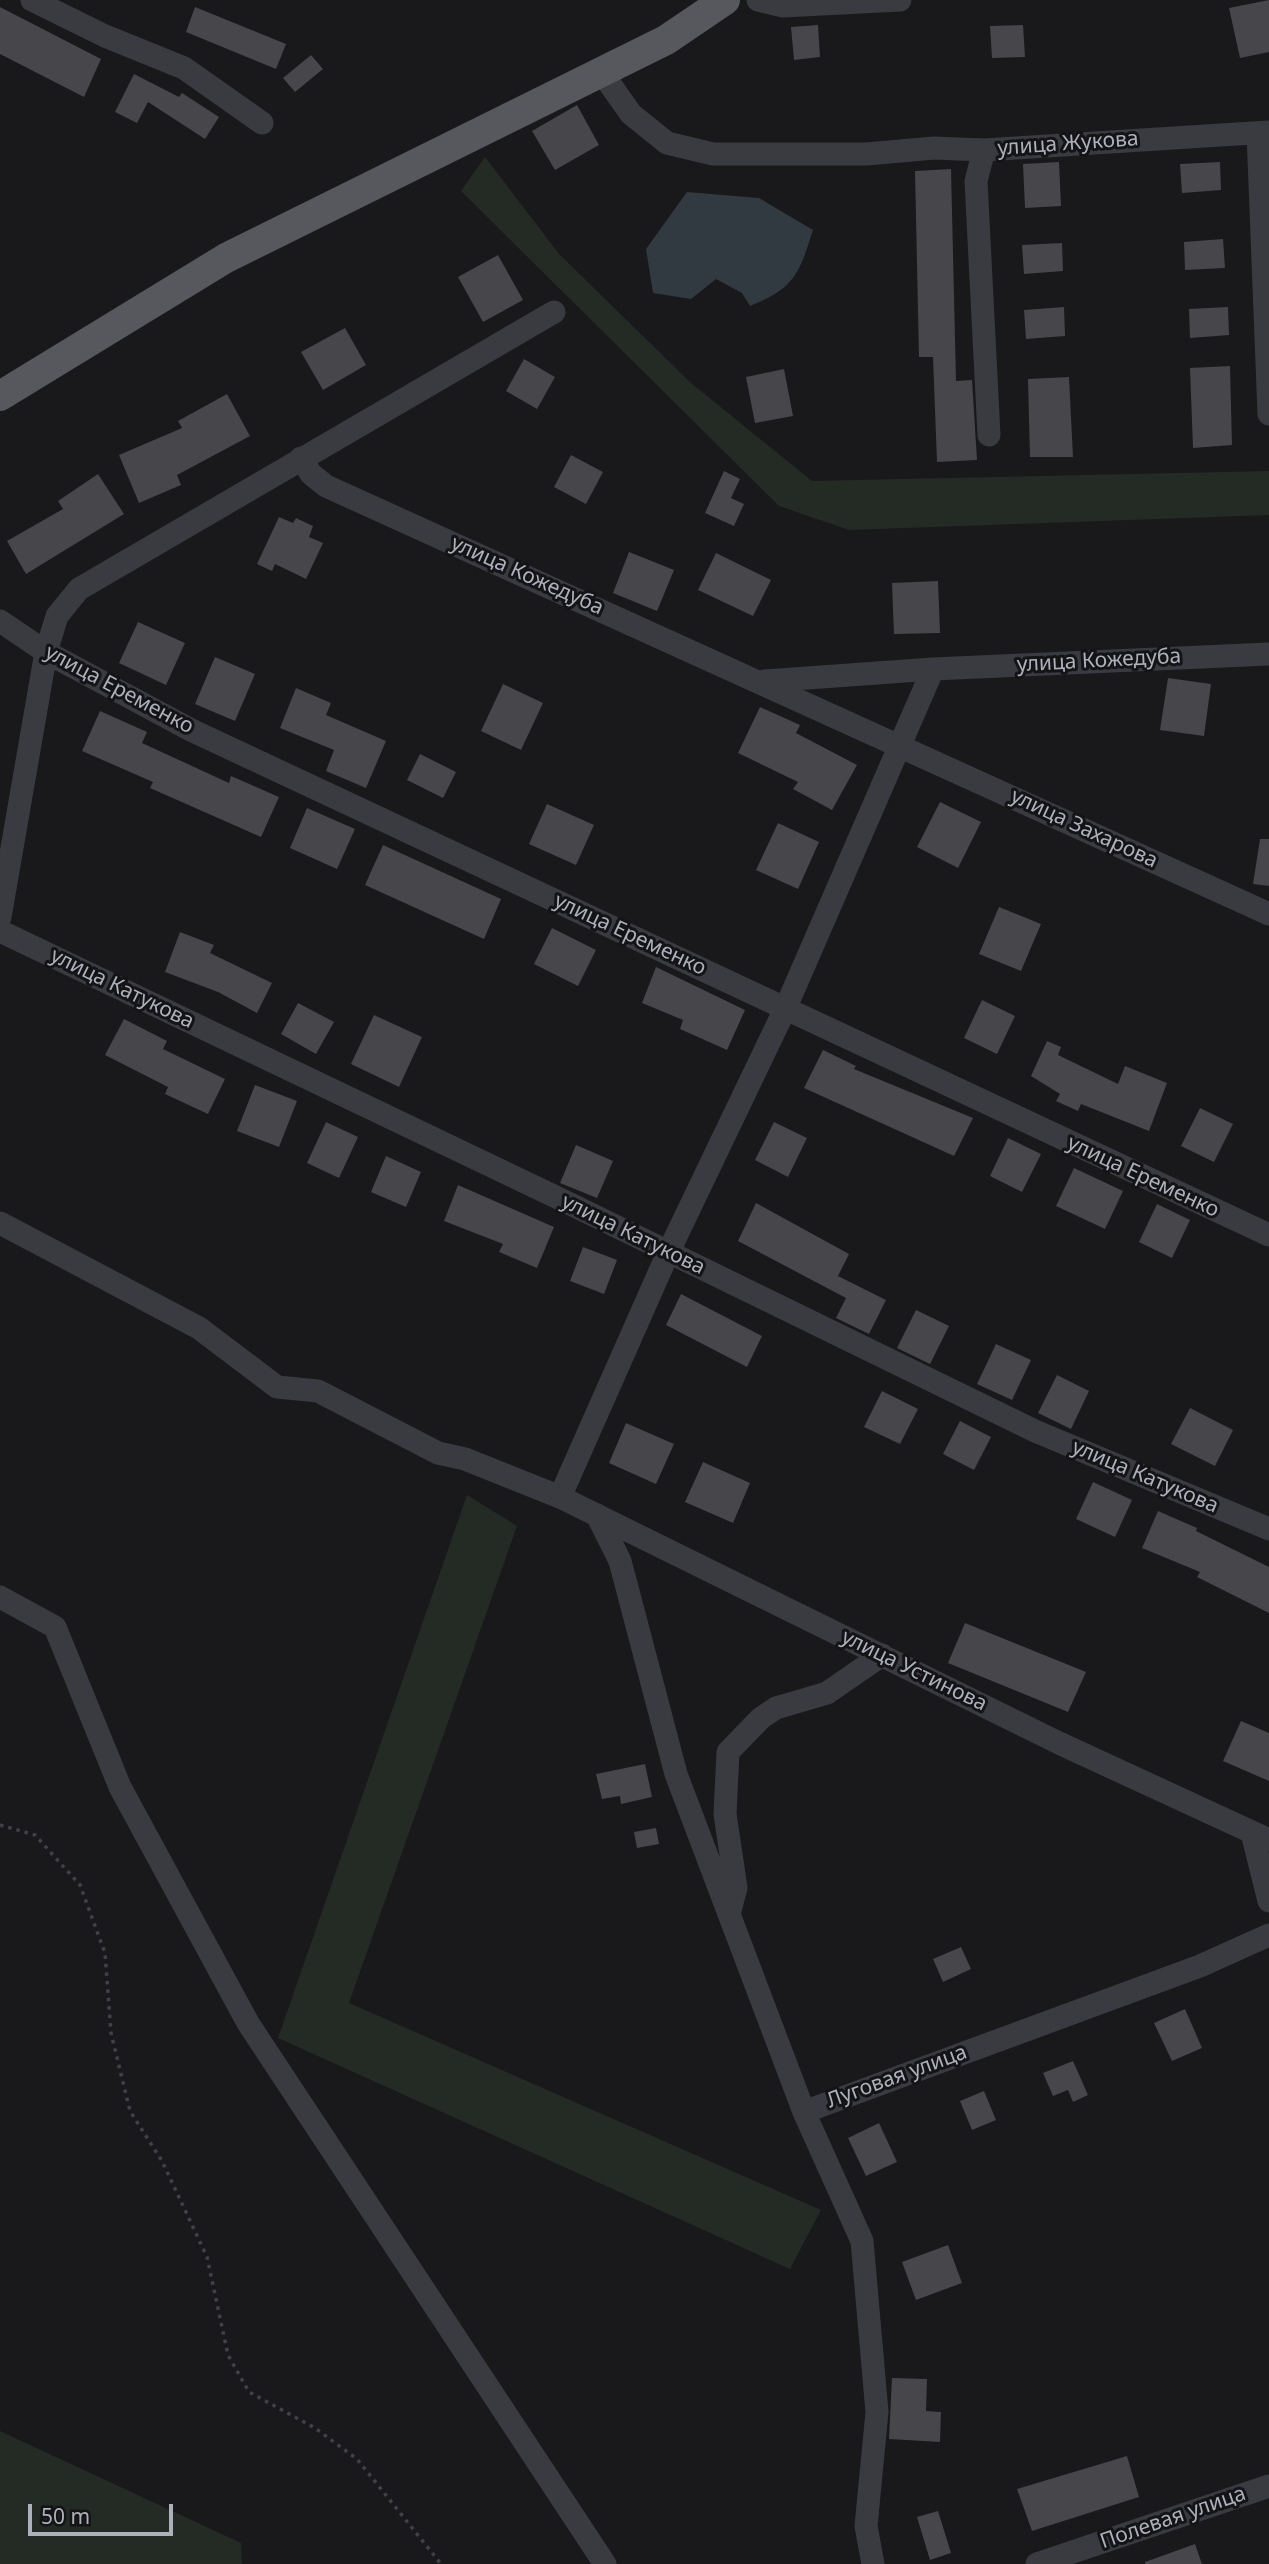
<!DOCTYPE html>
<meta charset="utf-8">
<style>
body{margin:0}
#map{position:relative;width:1269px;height:2564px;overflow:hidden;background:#19191b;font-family:"Noto Sans",sans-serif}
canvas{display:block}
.scale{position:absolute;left:28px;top:2504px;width:145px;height:32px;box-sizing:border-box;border:4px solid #acb0ba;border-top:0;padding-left:9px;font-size:21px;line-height:24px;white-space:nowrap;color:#acb0ba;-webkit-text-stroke:5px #141416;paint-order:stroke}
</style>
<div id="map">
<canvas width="1269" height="2564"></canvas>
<div class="scale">50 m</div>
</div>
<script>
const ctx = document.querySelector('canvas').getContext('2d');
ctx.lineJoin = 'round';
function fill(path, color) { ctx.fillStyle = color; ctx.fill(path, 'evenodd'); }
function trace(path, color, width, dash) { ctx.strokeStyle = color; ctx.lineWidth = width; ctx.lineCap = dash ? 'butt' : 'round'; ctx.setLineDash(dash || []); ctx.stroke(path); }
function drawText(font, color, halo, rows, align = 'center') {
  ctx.font = font + ' "Noto Sans",sans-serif'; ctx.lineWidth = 6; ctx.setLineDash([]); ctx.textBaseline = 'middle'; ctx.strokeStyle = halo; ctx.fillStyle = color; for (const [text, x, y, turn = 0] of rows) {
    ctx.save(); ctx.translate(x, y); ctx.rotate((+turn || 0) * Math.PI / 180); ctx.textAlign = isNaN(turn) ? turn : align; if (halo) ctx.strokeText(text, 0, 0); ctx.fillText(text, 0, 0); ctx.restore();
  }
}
fill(new Path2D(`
 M 485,157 L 559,254 L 691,383 L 812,481 L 1269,471 L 1269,515 L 849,530 L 779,506 L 461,191 Z
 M 467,1495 L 517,1526 L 349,2003 L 821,2210 L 790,2269 L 278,2038 Z
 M 0,2431 L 241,2543 L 242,2564 L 0,2564 Z`), '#232b24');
fill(new Path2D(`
 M 687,192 L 759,198 L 813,230 C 799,274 795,288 750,306 L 742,293 L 716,279 L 691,299 L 653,293 L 646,249 Z`), '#313a40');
fill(new Path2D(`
 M 1269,0 L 1269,52 L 1240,58 L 1229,8 Z
 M 0,7 L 101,59 L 84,97 L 0,54 Z
 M 195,7 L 286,44 L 276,69 L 186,32 Z
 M 818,25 L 820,57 L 794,60 L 791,27 Z
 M 1023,25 L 1025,57 L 992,58 L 990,26 Z
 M 311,55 L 323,69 L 295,92 L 283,78 Z
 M 134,74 L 179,97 L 182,93 L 219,117 L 205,139 L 148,102 L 137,123 L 115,112 Z
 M 577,105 L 599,145 L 555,170 L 532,131 Z
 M 1059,162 L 1061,206 L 1025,208 L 1023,164 Z
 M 1220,162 L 1221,190 L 1182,193 L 1180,164 Z
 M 951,169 L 956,381 L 972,380 L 977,460 L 937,462 L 933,357 L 919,357 L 915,171 Z
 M 1223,239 L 1225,268 L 1185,270 L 1184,242 Z
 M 1062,243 L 1063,271 L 1024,274 L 1022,245 Z
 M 498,255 L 523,300 L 483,322 L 458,277 Z
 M 1064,307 L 1065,336 L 1026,339 L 1024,310 Z
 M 1228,307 L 1229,335 L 1190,338 L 1189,309 Z
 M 345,328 L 366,365 L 323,390 L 301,352 Z
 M 524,359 L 555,377 L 537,409 L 506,391 Z
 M 1230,366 L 1232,445 L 1193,448 L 1190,368 Z
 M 784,369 L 793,416 L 755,423 L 746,377 Z
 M 1069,377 L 1073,457 L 1030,457 L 1028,379 Z
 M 227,394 L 250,436 L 177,475 L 181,485 L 139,503 L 119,455 L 182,428 L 178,421 Z
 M 571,455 L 603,472 L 586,504 L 554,487 Z
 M 724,471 L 740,479 L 731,498 L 744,504 L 734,526 L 705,513 Z
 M 98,474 L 124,514 L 26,574 L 7,541 L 63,509 L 58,501 Z
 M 279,517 L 293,523 L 296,518 L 313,526 L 309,537 L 323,543 L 306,579 L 275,564 L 272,571 L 257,564 Z
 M 629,552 L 674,570 L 657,611 L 613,593 Z
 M 716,553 L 771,580 L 753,616 L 698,590 Z
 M 938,581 L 940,633 L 894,634 L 892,583 Z
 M 138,622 L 185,643 L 166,685 L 119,663 Z
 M 215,657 L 255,674 L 235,721 L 195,704 Z
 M 1168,678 L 1211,684 L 1204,736 L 1160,730 Z
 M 503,684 L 543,703 L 521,750 L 481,731 Z
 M 296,688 L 331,703 L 326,715 L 386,741 L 366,788 L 326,771 L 334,750 L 280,728 Z
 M 760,707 L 800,725 L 796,733 L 857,765 L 832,810 L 793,789 L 798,782 L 738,753 Z
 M 100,711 L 147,732 L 142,743 L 229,783 L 231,776 L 279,797 L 261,837 L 150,788 L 153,782 L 82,751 Z
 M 420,754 L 456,772 L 443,798 L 407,780 Z
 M 940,802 L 981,822 L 958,868 L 917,847 Z
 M 547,804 L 594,825 L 576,865 L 529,844 Z
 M 307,808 L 355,829 L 337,869 L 290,848 Z
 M 778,823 L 819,842 L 798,889 L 756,870 Z
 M 1260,839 L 1269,839 L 1269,886 L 1253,884 Z
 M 383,845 L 501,899 L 484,939 L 365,885 Z
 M 999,907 L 1041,924 L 1021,971 L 979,954 Z
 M 552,928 L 596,950 L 578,986 L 534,964 Z
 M 180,932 L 214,945 L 210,953 L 272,983 L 257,1013 L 218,992 L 165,972 Z
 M 656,967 L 745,1010 L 727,1050 L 680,1029 L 683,1020 L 642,1003 Z
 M 982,1000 L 1015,1016 L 997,1054 L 964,1038 Z
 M 298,1003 L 334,1022 L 316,1054 L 281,1034 Z
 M 374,1015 L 422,1037 L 399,1087 L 351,1064 Z
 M 124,1019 L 167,1041 L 163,1049 L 225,1079 L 208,1114 L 165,1094 L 168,1087 L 105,1055 Z
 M 1047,1041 L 1061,1047 L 1058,1055 L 1118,1084 L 1125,1066 L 1167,1083 L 1149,1131 L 1081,1104 L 1078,1111 L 1056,1101 L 1060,1094 L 1031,1076 Z
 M 823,1050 L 856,1066 L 854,1069 L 973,1118 L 954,1156 L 804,1088 Z
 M 255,1085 L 297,1101 L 279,1147 L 237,1131 Z
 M 1200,1108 L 1233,1124 L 1214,1162 L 1181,1146 Z
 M 326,1122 L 358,1137 L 339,1178 L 307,1163 Z
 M 774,1122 L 807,1138 L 788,1177 L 755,1160 Z
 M 1008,1138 L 1041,1154 L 1022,1192 L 990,1176 Z
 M 576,1145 L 613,1161 L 597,1198 L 560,1183 Z
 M 386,1156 L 421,1172 L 406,1207 L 371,1192 Z
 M 1074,1168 L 1123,1191 L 1105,1229 L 1056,1206 Z
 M 458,1185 L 554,1227 L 537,1268 L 499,1252 L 503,1244 L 444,1221 Z
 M 756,1203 L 849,1254 L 838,1276 L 886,1300 L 869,1334 L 836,1318 L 846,1298 L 738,1241 Z
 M 1157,1204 L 1190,1220 L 1172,1258 L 1139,1242 Z
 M 583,1247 L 617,1260 L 604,1294 L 570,1281 Z
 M 681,1294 L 762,1336 L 747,1367 L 666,1325 Z
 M 916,1310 L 949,1326 L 930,1364 L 897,1348 Z
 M 996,1344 L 1031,1360 L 1012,1400 L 977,1384 Z
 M 1057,1375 L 1089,1391 L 1071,1429 L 1038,1413 Z
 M 882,1391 L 918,1409 L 900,1444 L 864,1427 Z
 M 1190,1408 L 1233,1430 L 1215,1466 L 1171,1444 Z
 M 960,1421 L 991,1437 L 974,1470 L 943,1454 Z
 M 626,1423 L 674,1444 L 656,1484 L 609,1463 Z
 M 703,1462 L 750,1483 L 733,1523 L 685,1502 Z
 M 1093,1482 L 1132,1500 L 1115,1537 L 1076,1519 Z
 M 1158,1511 L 1197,1528 L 1196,1531 L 1269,1567 L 1269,1613 L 1197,1577 L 1200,1572 L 1142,1548 Z
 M 965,1623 L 1086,1672 L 1068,1712 L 948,1663 Z
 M 1241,1721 L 1269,1733 L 1269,1781 L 1223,1761 Z
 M 645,1764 L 652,1797 L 621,1804 L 620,1796 L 602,1799 L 596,1774 Z
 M 656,1828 L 659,1844 L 637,1848 L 634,1832 Z
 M 961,1947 L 971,1969 L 943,1982 L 933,1959 Z
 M 1185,2009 L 1202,2048 L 1172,2061 L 1154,2023 Z
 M 1073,2061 L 1088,2095 L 1073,2102 L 1068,2090 L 1053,2096 L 1043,2073 Z
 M 984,2091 L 996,2120 L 972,2130 L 960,2101 Z
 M 879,2123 L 897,2162 L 866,2176 L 848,2138 Z
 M 948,2245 L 962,2283 L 916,2300 L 902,2262 Z
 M 892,2378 L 927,2379 L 926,2411 L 941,2412 L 940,2442 L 889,2439 Z
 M 1127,2456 L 1139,2497 L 1032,2531 L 1017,2489 Z
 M 938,2511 L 951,2553 L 930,2560 L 917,2517 Z
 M 1195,2544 L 1202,2564 L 1145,2564 L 1145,2562 Z`), '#46464b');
trace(new Path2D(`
 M 0,1825 L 35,1835 L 80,1885 L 105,1953 L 111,2033 L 130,2111 L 162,2161 L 207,2257 L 228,2355 L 249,2392 L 315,2428 L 357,2459 L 441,2564`), '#404247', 3.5, [3.5, 5]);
trace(new Path2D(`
 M 32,0 L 105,36 L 184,68 L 262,123
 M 758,0 L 783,6 L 900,0
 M 602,73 L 631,114 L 667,143 L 713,154 L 867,154 L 934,148 L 984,150
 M 1258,133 L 1269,414
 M 989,435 L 976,181 L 984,150 L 1269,132
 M 301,458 L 311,474 L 326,486 L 1269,914
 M 0,621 L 46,652 L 191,730 L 1269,1235
 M 765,681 L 933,669 L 1269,654
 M 0,917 L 46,652 L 57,616 L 79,589 L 554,312
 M 0,931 L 556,1197 L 1035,1431 L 1269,1529
 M 0,1223 L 199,1328 L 277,1387 L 318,1391 L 438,1453 L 465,1459 L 560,1497 L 1059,1743 L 1269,1840
 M 560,1497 L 668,1253 L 786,1007 L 933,669
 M 597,1515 L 620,1561 L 676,1774 L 804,2112
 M 0,1597 L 55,1627 L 120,1787 L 248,2023 L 605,2564
 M 1252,1833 L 1269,1901
 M 729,1914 L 736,1888 L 725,1814 L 728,1752 L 761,1718 L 776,1708 L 827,1693 L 882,1655
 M 873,2564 L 866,2526 L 877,2412 L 862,2241 L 804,2112 L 1200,1966 L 1269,1935
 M 1037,2564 L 1269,2486`), '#3a3b40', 23);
trace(new Path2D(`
 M 0,396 L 226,258 L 666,40 L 725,0`), '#56585e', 30);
drawText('21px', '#acb0ba', '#141416', [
 ["улица Жукова",1068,144,-4],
 ["улица Кожедуба",527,576,24],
 ["улица Кожедуба",1099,661,-3],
 ["улица Еременко",119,690,28],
 ["улица Захарова",1084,829,25],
 ["улица Еременко",630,935,25],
 ["улица Катукова",122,989,26],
 ["улица Еременко",1143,1177,25],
 ["улица Катукова",633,1235,26],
 ["улица Катукова",1145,1477,23],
 ["улица Устинова",914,1671,26],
 ["Луговая улица",897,2077,-20],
 ["Полевая улица",1173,2518,-19]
]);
</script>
